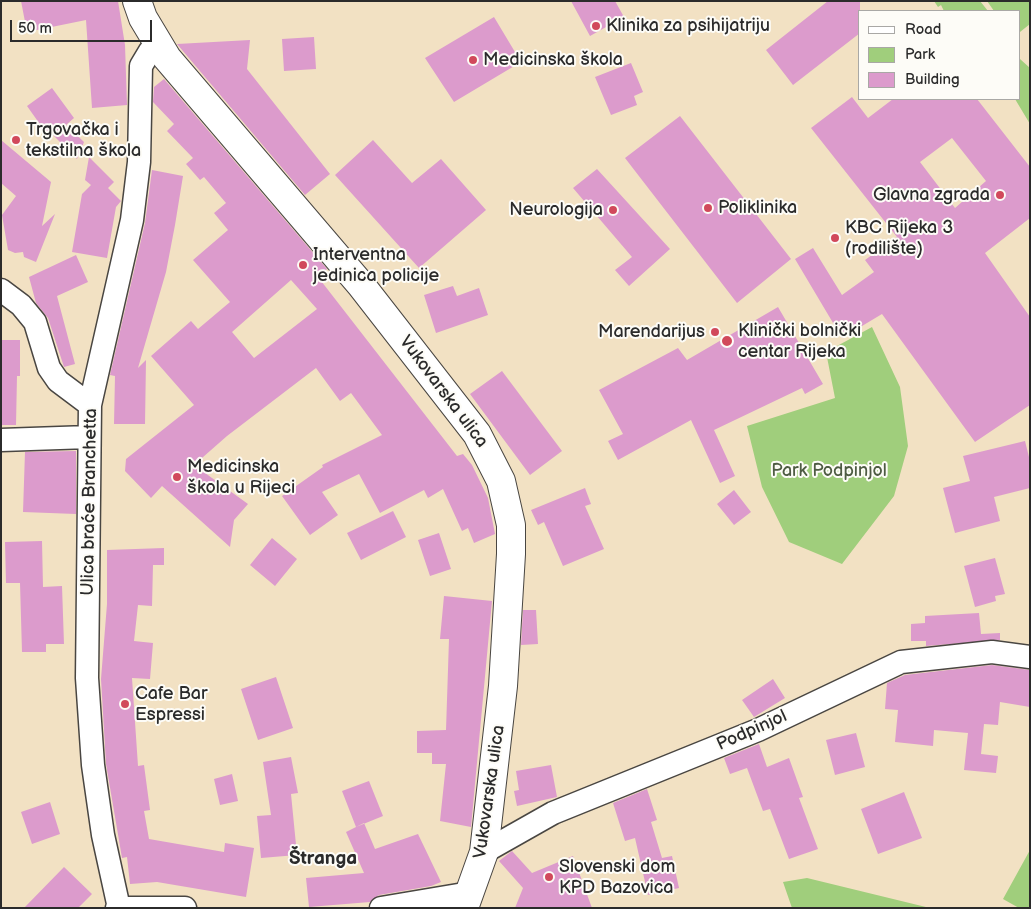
<!DOCTYPE html>
<meta charset="utf-8">
<style>
body{margin:0}
#map{position:relative;width:1031px;height:909px;overflow:hidden;background:#f2e1c3;font-family:"Balsamiq Sans",sans-serif}
canvas{display:block}
.frame{position:absolute;inset:0;border:2px solid #2b2b2b;pointer-events:none}
.legend{position:absolute;left:858px;top:10px;width:162px;height:90px;box-sizing:border-box;background:#fdfcf7;border:1px solid #a9a8a5;margin:0;padding:6px 9px;list-style:none;font-size:15px;color:#2b2b2b}
.legend li{display:flex;align-items:center;gap:10px;height:25px}
.legend b{width:25px;border:1px solid #a9a8a5}
.scale{position:absolute;left:10px;top:20px;width:142px;height:22px;box-sizing:border-box;border:2px solid #2b2b2b;border-top:0;padding-left:6px;font-size:15px;line-height:18px;white-space:nowrap;color:#2b2b2b;-webkit-text-stroke:4px #fdfcf7;paint-order:stroke}
</style>
<div id="map">
<canvas width="1031" height="909"></canvas>
<div class="frame"></div>
<ul class="legend">
<li><b style="height:6px;background:#fff"></b>Road</li>
<li><b style="height:14px;background:#a0ce7c"></b>Park</li>
<li><b style="height:14px;background:#dc9bcc"></b>Building</li>
</ul>
<div class="scale">50 m</div>
</div>
<script>
const ctx = document.querySelector('canvas').getContext('2d');
ctx.lineJoin = 'round';
function fill(path, color) { ctx.fillStyle = color; ctx.fill(path, 'evenodd'); }
function trace(path, color, width, dash) { ctx.strokeStyle = color; ctx.lineWidth = width; ctx.lineCap = dash ? 'butt' : 'round'; ctx.setLineDash(dash || []); ctx.stroke(path); }
function drawText(font, color, halo, rows, align = 'center') {
  ctx.font = font + ' "Balsamiq Sans",sans-serif'; ctx.lineWidth = 4; ctx.setLineDash([]); ctx.textBaseline = 'middle'; ctx.strokeStyle = halo; ctx.fillStyle = color; for (const [text, x, y, turn = 0] of rows) {
    ctx.save(); ctx.translate(x, y); ctx.rotate((+turn || 0) * Math.PI / 180); ctx.textAlign = isNaN(turn) ? turn : align; if (halo) ctx.strokeText(text, 0, 0); ctx.fillText(text, 0, 0); ctx.restore();
  }
}
fill(new Path2D(`
 M 934,1 L 980,1 L 988,11 L 944,11 L 941,5 L 938,7 Z
 M 987,1 L 1030,1 L 1030,24 L 1020,32 L 1020,11 L 994,11 Z
 M 1020,59 L 1030,68 L 1030,124 L 1015,99 L 1020,99 Z
 M 872,327 L 900,387 L 908,446 L 894,496 L 842,564 L 789,542 L 762,487 L 747,426 L 835,398 L 826,352 Z
 M 1030,850 L 1030,908 L 1019,908 L 1003,899 Z
 M 807,878 L 930,908 L 792,908 L 783,882 Z`), '#a0ce7c');
fill(new Path2D(`
 M 21,1 L 118,1 L 125,45 L 127,105 L 92,108 L 86,20 L 27,32 Z
 M 571,1 L 615,1 L 624,17 L 590,36 Z
 M 828,1 L 860,1 L 860,33 L 793,85 L 766,50 Z
 M 494,17 L 521,62 L 454,102 L 425,58 Z
 M 314,37 L 316,69 L 284,71 L 282,39 Z
 M 250,40 L 247,69 L 330,174 L 305,195 L 177,44 Z
 M 631,63 L 643,92 L 634,96 L 637,105 L 611,115 L 595,77 Z
 M 164,79 L 327,269 L 318,277 L 457,456 L 463,454 L 472,465 L 488,498 L 495,534 L 474,543 L 468,528 L 462,531 L 443,489 L 428,498 L 424,490 L 380,513 L 359,474 L 322,492 L 338,515 L 310,535 L 282,496 L 323,467 L 322,465 L 382,435 L 351,393 L 340,401 L 316,368 L 227,436 L 194,465 L 248,504 L 234,520 L 230,547 L 162,486 L 151,498 L 125,471 L 126,459 L 194,405 L 151,356 L 191,321 L 198,329 L 230,302 L 193,260 L 228,230 L 214,213 L 226,203 L 204,177 L 200,180 L 186,164 L 193,158 L 167,131 L 174,124 L 153,102 L 154,87 ZM 291,280 L 317,309 L 254,358 L 232,332 Z
 M 52,88 L 74,118 L 66,125 L 84,142 L 77,159 L 52,134 L 49,137 L 27,106 Z
 M 852,97 L 868,118 L 893,99 L 977,99 L 1030,167 L 1030,218 L 985,253 L 1030,317 L 1030,405 L 975,442 L 882,314 L 842,338 L 795,259 L 813,248 L 842,295 L 874,272 L 865,260 L 897,237 L 811,128 ZM 952,138 L 986,181 L 955,208 L 920,162 Z
 M 680,116 L 791,259 L 737,303 L 625,158 Z
 M 1,140 L 51,182 L 42,226 L 55,214 L 36,262 L 24,257 L 23,252 L 15,253 L 8,250 L 2,215 L 16,196 L 1,183 Z
 M 373,140 L 412,183 L 441,159 L 486,210 L 419,268 L 335,175 Z
 M 89,157 L 114,182 L 108,188 L 121,201 L 116,207 L 107,258 L 72,252 L 82,194 L 91,185 L 85,180 Z
 M 597,169 L 670,249 L 629,286 L 615,270 L 632,257 L 573,188 Z
 M 152,170 L 183,176 L 175,225 L 166,272 L 138,368 L 146,360 L 145,424 L 114,424 L 115,376 L 110,375 L 145,223 Z
 M 76,255 L 88,282 L 57,296 L 75,364 L 64,367 L 48,318 L 36,303 L 29,277 Z
 M 453,286 L 457,296 L 479,288 L 488,315 L 436,333 L 424,295 Z
 M 778,307 L 823,384 L 805,394 L 802,388 L 714,430 L 735,476 L 720,483 L 691,420 L 618,460 L 608,441 L 623,434 L 599,390 L 678,348 L 687,360 Z
 M 1,340 L 20,340 L 20,376 L 17,376 L 16,425 L 1,425 Z
 M 502,371 L 562,451 L 530,475 L 470,394 Z
 M 1025,441 L 1030,461 L 1030,488 L 994,497 L 1000,521 L 955,533 L 943,488 L 970,481 L 963,456 Z
 M 76,451 L 76,514 L 23,512 L 25,452 Z
 M 585,488 L 591,504 L 585,506 L 604,549 L 563,566 L 544,522 L 538,525 L 531,510 Z
 M 734,490 L 751,512 L 734,525 L 717,504 Z
 M 393,511 L 406,537 L 361,560 L 347,533 Z
 M 439,533 L 451,569 L 430,576 L 418,540 Z
 M 272,538 L 297,559 L 275,586 L 250,565 Z
 M 42,541 L 43,587 L 62,586 L 64,644 L 46,644 L 46,652 L 22,652 L 20,583 L 6,583 L 5,542 Z
 M 164,548 L 164,565 L 153,565 L 152,606 L 138,605 L 134,641 L 153,643 L 150,679 L 132,678 L 138,766 L 144,765 L 150,810 L 144,811 L 149,839 L 224,852 L 225,843 L 254,848 L 246,897 L 157,882 L 130,884 L 127,857 L 122,858 L 106,764 L 101,679 L 107,604 L 107,550 Z
 M 995,558 L 1005,594 L 995,596 L 996,601 L 975,607 L 964,566 Z
 M 444,596 L 492,601 L 471,827 L 440,821 L 446,764 L 432,764 L 432,753 L 417,753 L 417,731 L 446,730 L 449,639 L 440,639 Z
 M 523,610 L 536,610 L 538,644 L 521,645 Z
 M 979,613 L 981,634 L 1000,633 L 1000,640 L 926,646 L 926,641 L 911,641 L 911,624 L 925,623 L 925,616 Z
 M 992,665 L 1030,670 L 1030,707 L 1000,702 L 998,725 L 984,724 L 981,754 L 998,756 L 996,773 L 964,770 L 968,733 L 934,730 L 933,746 L 895,742 L 898,710 L 885,709 L 887,683 L 905,675 Z
 M 276,677 L 293,728 L 258,740 L 241,689 Z
 M 773,679 L 785,698 L 754,717 L 742,700 Z
 M 856,733 L 865,767 L 835,775 L 826,740 Z
 M 759,744 L 767,767 L 789,758 L 803,797 L 799,798 L 818,849 L 789,859 L 770,809 L 763,811 L 747,768 L 730,774 L 724,758 Z
 M 291,757 L 298,793 L 291,794 L 297,855 L 261,858 L 257,816 L 271,815 L 263,762 Z
 M 551,765 L 557,797 L 517,806 L 514,791 L 519,790 L 516,771 Z
 M 232,774 L 238,801 L 220,805 L 214,779 Z
 M 369,781 L 383,816 L 356,827 L 342,791 Z
 M 647,789 L 657,820 L 651,822 L 662,858 L 672,856 L 679,888 L 648,895 L 635,838 L 625,841 L 613,803 Z
 M 904,792 L 922,838 L 878,854 L 861,809 Z
 M 50,802 L 60,834 L 32,844 L 21,812 Z
 M 364,823 L 375,849 L 418,834 L 441,882 L 431,886 L 379,895 L 370,902 L 309,907 L 306,878 L 364,873 L 346,832 Z
 M 512,851 L 532,873 L 573,856 L 592,908 L 515,908 L 523,888 L 499,861 Z
 M 64,867 L 92,894 L 78,908 L 24,908 Z`), '#dc9bcc');
const minor = new Path2D(`
 M 1,290 L 21,305 L 35,322 L 49,368 L 58,381 L 90,405
 M 1,440 L 89,437
 M 484,852 L 553,813 L 758,730 L 901,662 L 992,652 L 1030,657
 M 117,908 L 185,908
 M 119,908 L 103,835 L 93,765 L 87,678 L 90,405 L 132,220 L 139,162 L 141,66 L 150,51 L 158,45
 M 381,908 L 470,893`);
const secondary = new Path2D(`
 M 137,1 L 143,18 L 167,58 L 361,285 L 477,434 L 501,481 L 511,525 L 511,554 L 503,686 L 484,852 L 464,908`);
trace(minor, '#494642', 25);
trace(secondary, '#494642', 30);
trace(minor, '#fff', 22);
trace(secondary, '#fff', 28);
for (const [x, y, r, color] of [
 [596,26,5,"#d1495b"],
 [473,60,5,"#d1495b"],
 [16,140,5,"#d1495b"],
 [1000,195,5,"#d1495b"],
 [708,208,5,"#d1495b"],
 [613,210,5,"#d1495b"],
 [835,238,5,"#d1495b"],
 [303,265,5,"#d1495b"],
 [715,332,5,"#d1495b"],
 [727,341,6,"#d1495b"],
 [177,477,5,"#d1495b"],
 [125,704,5,"#d1495b"],
 [549,877,5,"#d1495b"]
]) { const dot = new Path2D(); dot.arc(x, y, r, 0, 2 * Math.PI); ctx.fillStyle = color; ctx.fill(dot); trace(dot, '#fdfcf7', 2); }
drawText('18px', '#2b2b2b', '#fdfcf7', [
 ["Klinika za psihijatriju",606,26],
 ["Medicinska škola",483,60],
 ["Trgovačka i",26,130],
 ["tekstilna škola",26,151],
 ["Glavna zgrada",990,195,"right"],
 ["Poliklinika",718,208],
 ["Neurologija",603,210,"right"],
 ["KBC Rijeka 3",845,228],
 ["(rodilište)",845,249],
 ["Interventna",313,255],
 ["jedinica policije",313,276],
 ["Klinički bolnički",738,331],
 ["centar Rijeka",738,352],
 ["Marendarijus",705,332,"right"],
 ["Medicinska",187,467],
 ["škola u Rijeci",187,488],
 ["Cafe Bar",135,694],
 ["Espressi",135,715],
 ["Slovenski dom",559,867],
 ["KPD Bazovica",559,888]
], 'left');
drawText('18px', '#2b2b2b', '#fdfcf7', [
 ["Vukovarska ulica",443,392,53],
 ["Ulica braće Branchetta",90,502,-89],
 ["Podpinjol",752,731,-24],
 ["Vukovarska ulica",490,792,-82]
]);
drawText('18px', '#4e5c43', '#fdfcf7', [
 ["Park Podpinjol",829,471]
]);
drawText('bold 19px', '#2b2b2b', '#fdfcf7', [
 ["Štranga",323,859]
]);
</script>
